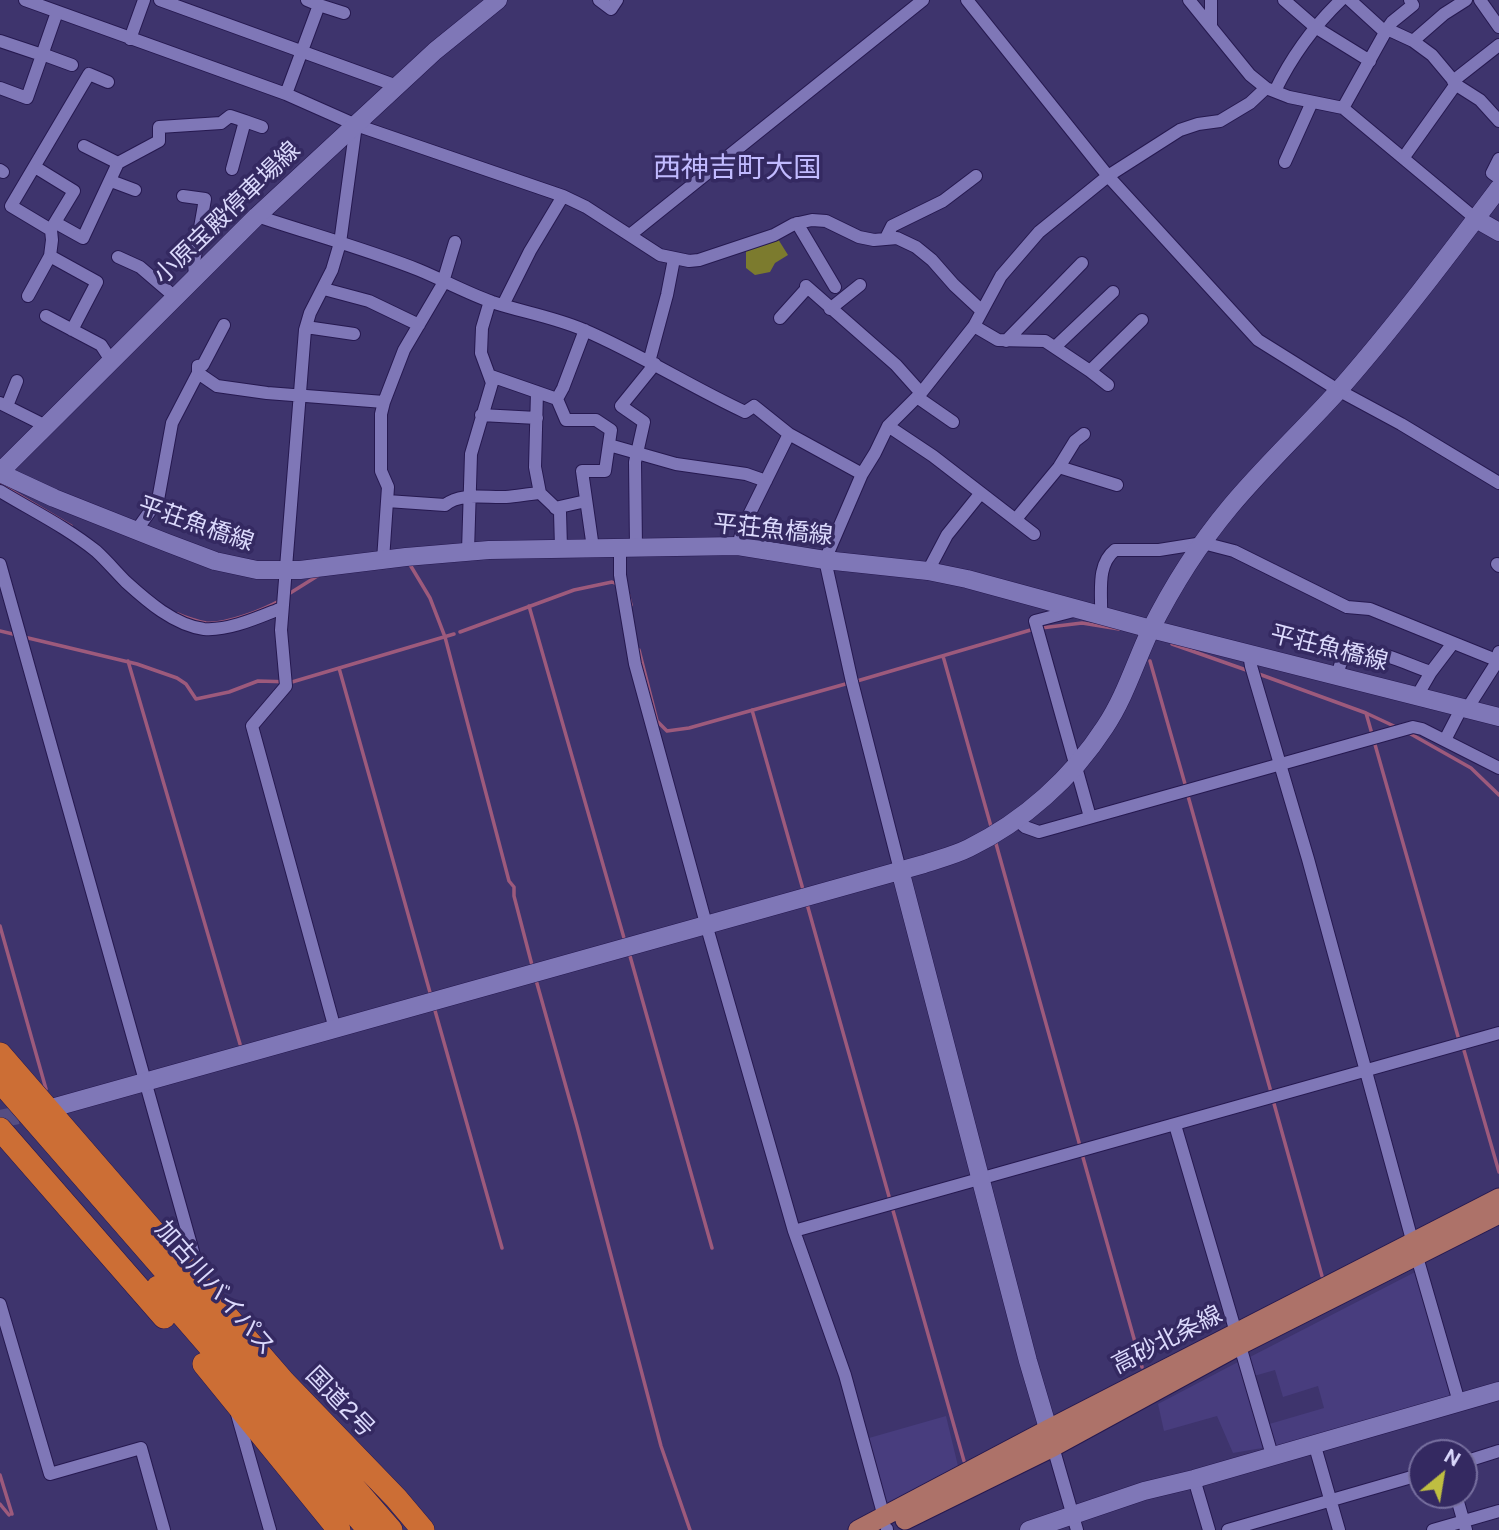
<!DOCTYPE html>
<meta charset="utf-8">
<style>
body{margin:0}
#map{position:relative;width:1499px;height:1530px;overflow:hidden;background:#3e346d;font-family:"Public Sans",sans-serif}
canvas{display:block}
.north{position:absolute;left:1408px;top:1439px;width:70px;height:70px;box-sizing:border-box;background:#342961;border:2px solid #776f9f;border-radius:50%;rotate:30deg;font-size:19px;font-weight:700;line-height:28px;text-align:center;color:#dbd9fc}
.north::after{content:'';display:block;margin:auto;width:24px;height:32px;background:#bfbe41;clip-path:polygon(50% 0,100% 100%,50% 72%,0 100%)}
</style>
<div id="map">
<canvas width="1499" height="1530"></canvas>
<div class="north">N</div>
</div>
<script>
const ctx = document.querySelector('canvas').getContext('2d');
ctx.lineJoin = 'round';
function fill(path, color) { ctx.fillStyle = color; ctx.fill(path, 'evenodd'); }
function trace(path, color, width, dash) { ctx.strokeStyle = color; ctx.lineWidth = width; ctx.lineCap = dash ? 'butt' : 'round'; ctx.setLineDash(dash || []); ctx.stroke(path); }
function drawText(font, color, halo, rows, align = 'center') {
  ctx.font = font + ' "Public Sans","Noto Sans JP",sans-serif'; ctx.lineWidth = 7; ctx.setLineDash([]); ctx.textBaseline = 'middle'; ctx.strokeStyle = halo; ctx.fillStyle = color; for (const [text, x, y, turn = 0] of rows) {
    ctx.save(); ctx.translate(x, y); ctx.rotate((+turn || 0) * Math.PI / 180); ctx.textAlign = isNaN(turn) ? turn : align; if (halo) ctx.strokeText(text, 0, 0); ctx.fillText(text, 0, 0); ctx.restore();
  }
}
fill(new Path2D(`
 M 1419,1270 L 1451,1396 L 1275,1447 L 1266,1425 L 1324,1408 L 1318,1386 L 1283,1397 L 1275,1370 L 1254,1376 L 1248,1358 Z
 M 1238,1362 L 1268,1447 L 1233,1453 L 1217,1416 L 1164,1431 L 1158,1404 Z
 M 946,1416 L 958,1466 L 887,1503 L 869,1438 Z`), '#483d7e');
fill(new Path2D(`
 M 778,239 L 788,255 L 775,263 L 770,272 L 755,275 L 746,268 L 746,249 Z`), '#7c7b2e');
trace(new Path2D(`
 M 0,484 L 71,526
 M 409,563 L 430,598 L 445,637 L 509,881 L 514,887 L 514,896 L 533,969
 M 627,589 L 631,605
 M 287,595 L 319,575
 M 529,606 L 624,938
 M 178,614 C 187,618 197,621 206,623 C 226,625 263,610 281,600
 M 1041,628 L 1082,623 L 1119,629
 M 0,631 L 17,635
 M 460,632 L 574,590 L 612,582 L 617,584
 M 24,637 L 137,664 L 177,678 L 186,684 L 196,699 L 229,692 L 258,681 L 292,682 L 454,634
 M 1172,644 L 1249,671
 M 639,650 L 657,721 L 667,731 L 689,728 L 849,683
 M 943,656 L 992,830
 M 128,661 L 240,1044
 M 1150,661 L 1185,784
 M 339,668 L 431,996
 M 1256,673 L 1366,713 L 1396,727
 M 857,681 L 1034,629
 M 752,710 L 804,893
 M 1366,713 L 1372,734
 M 1409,733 L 1471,768 L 1499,795
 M 1374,741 L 1459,1040
 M 1188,796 L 1271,1092
 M 995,840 L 1080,1146
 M 807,904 L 890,1200
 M 0,926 L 46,1089
 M 630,956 L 712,1248
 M 536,980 L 577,1126 L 661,1446 L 690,1530
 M 434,1007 L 502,1248
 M 1463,1047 L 1499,1172
 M 1273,1100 L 1322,1276
 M 1082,1154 L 1142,1367
 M 892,1207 L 964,1461
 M 0,1475 L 12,1514
 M 0,1504 L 9,1515`), '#9d5a7c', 3.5);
trace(new Path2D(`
 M 0,1119 L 38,1111`), '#564d82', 18, [18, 9]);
const street = new Path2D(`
 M 25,0 L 286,94 L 356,125 L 563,196 L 586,207 L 660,255 L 689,261 L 699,260 L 774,235 L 794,224 L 812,220 L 826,221 L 859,237 L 874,240 L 897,238 L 916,247 L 932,260 L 954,285 L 982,311
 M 160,0 L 397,86
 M 599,0 L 611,9 L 617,0
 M 967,0 L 1108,176 L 1258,340 L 1338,390 L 1401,424 L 1499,483
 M 1189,0 L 1250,75 L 1266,88 L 1289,97 L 1343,108 L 1476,219
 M 1211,0 L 1211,27
 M 1284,0 L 1315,27 L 1370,61
 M 1350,0 L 1385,32
 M 1480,0 L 1499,27
 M 319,5 L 344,13
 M 1387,29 L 1392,22 L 1413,5 L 1410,0
 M 130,39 L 144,0
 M 0,41 L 42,55
 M 1413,41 L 1432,55 L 1458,86 L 1480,100 L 1499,121
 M 42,54 L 72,65
 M 1453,81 L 1499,45
 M 0,88 L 27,98 L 57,12
 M 1275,91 C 1291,58 1314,26 1341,0
 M 286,94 L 319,5 L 307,0
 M 1343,108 L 1387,29 L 1413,41 L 1444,14 L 1466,0
 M 245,121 L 262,127
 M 84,146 L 118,163
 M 1404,157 L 1456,84
 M 1499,159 L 1492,173 L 1499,178
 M 1285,162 L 1312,102
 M 35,167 L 74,191 L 51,229
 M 0,170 L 3,172
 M 111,181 L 135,190
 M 183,196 L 205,199 L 194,262 L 195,276
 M 257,216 C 311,234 366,249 419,270 C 443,280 467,293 492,302 C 522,312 554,317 584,330 C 640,354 691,387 745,412 L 754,406 L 789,434 L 862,474
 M 56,223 L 83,238 L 118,163 L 159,141 L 159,127 L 221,123 L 230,116 L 245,121 L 232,169
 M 797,223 L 835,287
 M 630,235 L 923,0
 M 886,238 L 892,226 L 943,201 L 976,176
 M 118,257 L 140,267 L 175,297
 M 443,282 L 455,242
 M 806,286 L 896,365 L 921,393
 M 324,289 L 369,301 L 419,325
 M 28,296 L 50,256
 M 503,305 L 530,251 L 563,196
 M 830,309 L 860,285
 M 46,316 L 101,345 L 112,362
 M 780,318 L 807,288
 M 974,326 L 998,340 L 1045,341 L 1090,371 L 1108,385
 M 306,327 L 354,334
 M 72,330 L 97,282 L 50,256 L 52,240 L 51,230 L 11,206 L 89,74 L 108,82
 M 585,330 L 563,388 L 557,399 L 566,420 L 596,420 L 611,430 L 605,471 L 582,471 L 593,548
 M 1006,341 L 1082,263
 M 1055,347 L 1113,292
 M 649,362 L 667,295 L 674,259
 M 1090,371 L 1142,320
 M 198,373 L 217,386 L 267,393 L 384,402
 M 491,376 L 557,399
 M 537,392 L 535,467 L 540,493 L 560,512 L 561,548
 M 917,397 L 953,422
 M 0,403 L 46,426
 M 7,406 L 17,381
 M 481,415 L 537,418
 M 888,426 L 933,456 L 1034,534
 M 609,445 L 676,464 L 746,474 L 766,481
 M 1059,467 L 1117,485
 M 0,491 C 33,511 66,527 96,551 C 107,561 116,572 126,582 C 147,601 174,625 204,629 C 229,631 259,617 282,608
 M 387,501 L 445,505 C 461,492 486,498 506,497 C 517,496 529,494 540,493
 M 555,508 L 586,501
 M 1016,519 L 1059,467 L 1075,441 L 1084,434
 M 136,531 L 158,500 L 172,423 L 198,373 L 198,366 L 203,365 L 224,325
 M 738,546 L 743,527 L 789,434
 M 620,547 L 620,575 L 635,664 L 708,931 L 794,1231 L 845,1375 L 884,1517
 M 636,548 L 635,462 L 644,422 L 621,406 L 655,364
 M 468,551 L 471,454 L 492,383 L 481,353 L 482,328 L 490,301
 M 383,560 L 388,487 L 381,471 L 381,414 L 384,402 L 404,350 L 444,282
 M 0,564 L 199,1273 L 197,1278
 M 1497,564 L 1499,566
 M 928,571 L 947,535 L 980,494
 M 1081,609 L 1035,621 L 1090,817
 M 1101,615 C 1102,593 1096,565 1115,550 L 1159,550 L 1203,543 L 1234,551 L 1347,607 L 1370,609 L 1496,660
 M 1249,654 L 1251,666 L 1308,859 L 1412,1240
 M 1338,676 C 1341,626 1407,666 1431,672
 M 1417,696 L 1431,672 L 1453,643
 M 1467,709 L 1495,665 L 1499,652
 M 1445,740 L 1462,707
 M 1017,820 L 1025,827 L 1039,832 L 1413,727 L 1422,729 L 1499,768
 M 900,870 L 852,682 L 825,560 L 862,474 L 875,453 L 888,426 L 921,393 L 974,326 L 1001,276 L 1039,232 L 1108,176 L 1180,130 L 1198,124 L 1220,121 L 1250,103 L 1266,88
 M 335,1029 L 252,726 L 286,686 L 281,630 L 305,330 L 310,313 L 332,270 L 340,243 L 356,125
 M 1175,1125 L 1272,1455
 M 794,1231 L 1499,1033
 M 1417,1257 L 1459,1402
 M 0,1304 L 50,1474 L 141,1448 L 164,1530
 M 238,1411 L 237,1414 L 270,1530
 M 1314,1443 L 1339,1530
 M 1053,1447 L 1077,1530
 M 1464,1462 L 1499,1451
 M 1194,1479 L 1209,1530
 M 1456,1495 L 1466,1530
 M 887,1529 L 887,1530
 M 1228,1530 L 1422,1474
 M 1433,1530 L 1499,1511`);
const secondary = new Path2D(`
 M 1476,219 L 1499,232
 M 0,472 L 257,216 L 435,51 L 498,0
 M 0,473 L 54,498 L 165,542 L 215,561 L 257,570 L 300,570 L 406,557 L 489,550 L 738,546 L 825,560 L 928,571 L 967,579 L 1151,629 L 1499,717
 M 900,870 L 1028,1361 L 1052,1442
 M 41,1111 L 924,864 C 939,859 955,855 969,848 C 1024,821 1072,778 1105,727 C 1125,697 1135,663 1150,631 C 1171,589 1200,543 1230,507 C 1264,466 1303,430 1338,391 C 1395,326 1447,257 1499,188
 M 1029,1530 L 1144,1491 L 1194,1479 L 1499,1391`);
const primary = new Path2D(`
 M 905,1520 L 1053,1447 L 1238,1346 L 1499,1214
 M 858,1530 L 1049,1429 L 1499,1198`);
const highway = new Path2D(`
 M 0,1054 L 284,1382 L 396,1498 L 423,1530
 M 0,1081 L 391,1530
 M 0,1129 L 164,1317
 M 158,1287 L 369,1530
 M 204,1364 L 339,1530`);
trace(street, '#261950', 14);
trace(secondary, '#261950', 19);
trace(primary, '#261950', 21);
trace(highway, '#261950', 24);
trace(street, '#7f77b7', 12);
trace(secondary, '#7f77b7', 18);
trace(primary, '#ad7269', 19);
trace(highway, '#cc6e35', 23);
drawText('24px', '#dbd9fc', '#342961', [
 ["小原宝殿停車場線",227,213,-44],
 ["平荘魚橋線",196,524,19],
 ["平荘魚橋線",773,530,6],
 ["平荘魚橋線",1329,648,14],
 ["加古川バイパス",215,1288,49],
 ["高砂北条線",1167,1340,-27],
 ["国道2号",340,1402,46]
]);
drawText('28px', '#c1baff', '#342961', [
 ["西神吉町大国",737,168]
]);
</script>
